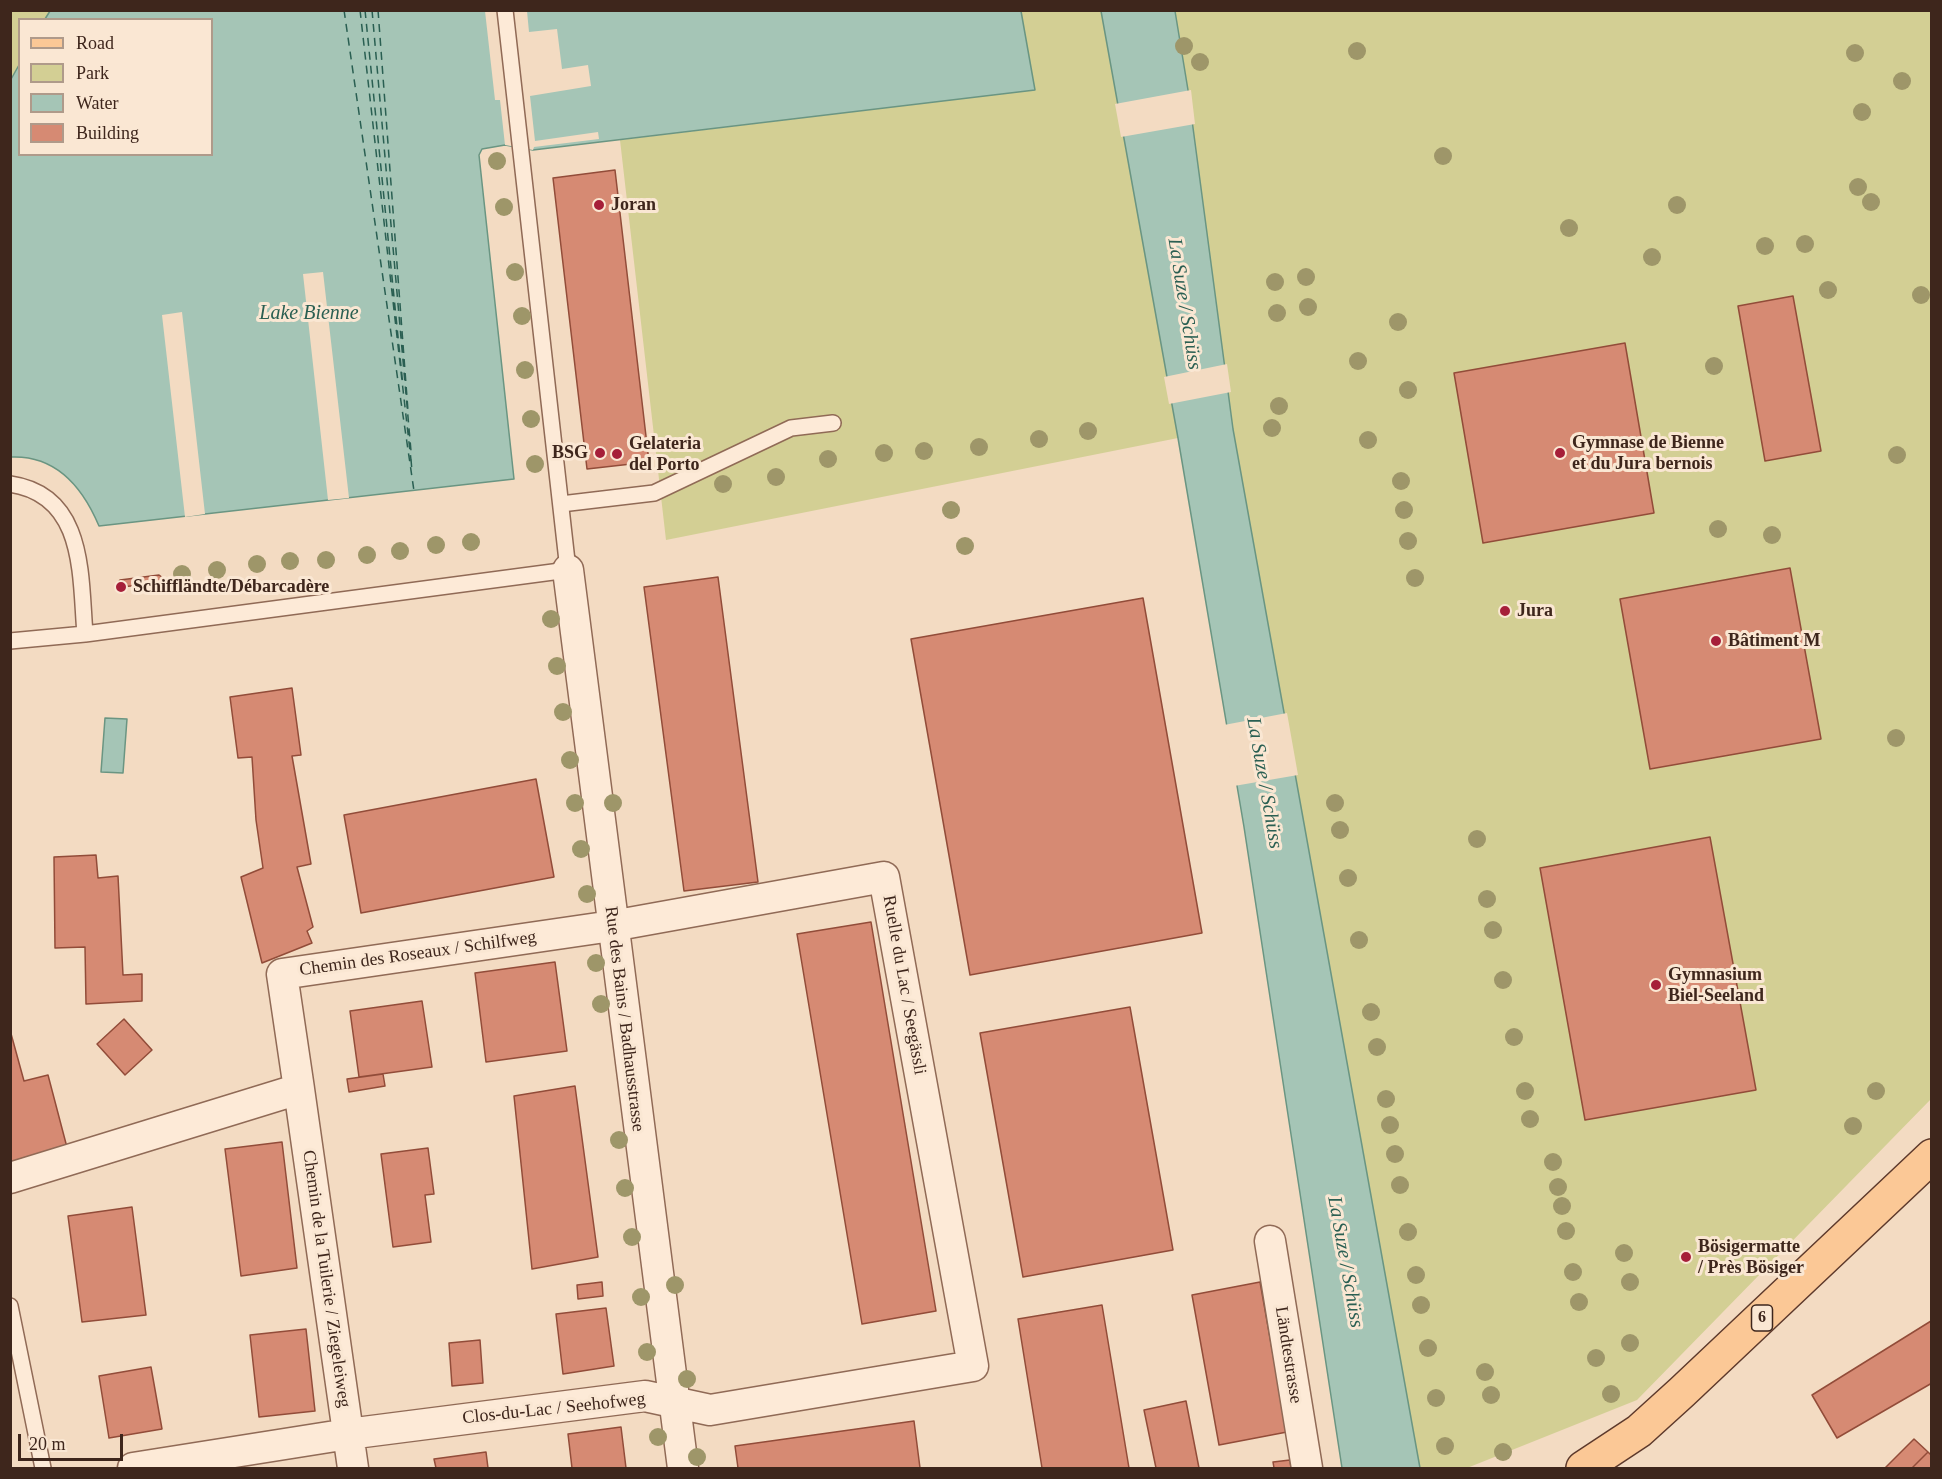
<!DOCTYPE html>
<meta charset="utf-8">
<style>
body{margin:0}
#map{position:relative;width:1942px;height:1479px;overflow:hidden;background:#f3dbc2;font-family:"Times New Roman",serif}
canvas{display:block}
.frame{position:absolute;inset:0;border:12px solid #3e261c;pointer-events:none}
.legend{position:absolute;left:18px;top:18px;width:195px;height:138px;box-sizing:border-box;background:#fae7d3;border:2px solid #af9a8a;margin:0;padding:8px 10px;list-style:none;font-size:18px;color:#3e261c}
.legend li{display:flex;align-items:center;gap:12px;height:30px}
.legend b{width:30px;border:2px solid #af9a8a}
.scale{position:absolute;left:18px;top:1434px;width:105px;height:27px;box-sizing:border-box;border:3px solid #3e261c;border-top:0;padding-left:8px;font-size:18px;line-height:21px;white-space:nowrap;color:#3e261c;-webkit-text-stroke:4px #fae7d3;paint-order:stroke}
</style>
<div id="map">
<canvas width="1942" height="1479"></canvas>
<div class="frame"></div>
<ul class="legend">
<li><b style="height:8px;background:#fbc896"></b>Road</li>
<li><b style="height:16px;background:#d3cf94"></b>Park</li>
<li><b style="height:16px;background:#a5c5b6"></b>Water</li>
<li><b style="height:16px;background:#d68a73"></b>Building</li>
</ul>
<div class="scale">20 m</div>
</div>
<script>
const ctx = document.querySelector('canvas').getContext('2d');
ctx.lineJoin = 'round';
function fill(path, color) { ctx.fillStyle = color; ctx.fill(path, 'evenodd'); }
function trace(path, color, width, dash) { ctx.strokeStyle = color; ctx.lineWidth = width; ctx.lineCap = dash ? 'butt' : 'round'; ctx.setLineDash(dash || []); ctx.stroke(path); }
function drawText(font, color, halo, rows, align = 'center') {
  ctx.font = font + ' "Times New Roman",serif'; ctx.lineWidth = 6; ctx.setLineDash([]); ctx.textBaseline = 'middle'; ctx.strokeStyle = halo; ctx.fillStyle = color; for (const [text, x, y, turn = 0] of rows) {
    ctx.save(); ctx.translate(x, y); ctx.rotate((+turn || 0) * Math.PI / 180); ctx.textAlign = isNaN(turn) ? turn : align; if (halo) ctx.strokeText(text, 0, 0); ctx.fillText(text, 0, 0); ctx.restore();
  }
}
fill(new Path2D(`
 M 10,11 L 50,11 L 45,19 L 20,20 L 19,65 L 11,81 Z
 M 1021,11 L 1101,11 L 1178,438 L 666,540 L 620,140 L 1034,90 Z
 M 1175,11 L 1931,11 L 1931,1099 L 1637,1400 L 1467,1468 L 1420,1468 L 1233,429 L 1188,90 Z`), '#d3cf94');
const water = new Path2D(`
 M 50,11 L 1021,11 L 1035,90 L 533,150 L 505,145 L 482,149 L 479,155 L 514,479 L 99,526 C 83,488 56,455 11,457 L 10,81 L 19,65 L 20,154 L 212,154 L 212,20 L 45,19 Z
 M 1101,11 L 1175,11 L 1188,90 L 1233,429 L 1420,1468 L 1342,1468 L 1244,827 L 1178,438 Z
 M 105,718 L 127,719 L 123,773 L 101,772 Z`);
fill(water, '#a5c5b6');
trace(water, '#6a9582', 1.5);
fill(new Path2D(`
 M 485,11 L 527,11 L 529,32 L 557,29 L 562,69 L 588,65 L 591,86 L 530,96 L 535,141 L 598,132 L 599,139 L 534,147 L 533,150 L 505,145 L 500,100 L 495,100 Z
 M 1191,90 L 1195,124 L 1121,137 L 1115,104 Z
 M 323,272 L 349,498 L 328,500 L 303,274 Z
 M 182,312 L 205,514 L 185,517 L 162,315 Z
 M 1227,364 L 1231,392 L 1169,404 L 1164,377 Z
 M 1287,713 L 1298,775 L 1234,786 L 1224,725 Z`), '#f3dbc2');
trace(new Path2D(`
 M 344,10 L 414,491
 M 360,10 L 411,460
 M 365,10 L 403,386
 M 372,10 L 411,451
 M 378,10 L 408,411
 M 411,459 L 412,472`), '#2a5f52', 1.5, [8, 6]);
const building = new Path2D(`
 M 615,170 L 649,462 L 587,469 L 553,178 Z
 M 1793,296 L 1821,451 L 1765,461 L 1738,306 Z
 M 1625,343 L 1654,513 L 1483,543 L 1454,373 Z
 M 1790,568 L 1821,739 L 1650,769 L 1620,599 Z
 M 159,575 L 163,578 L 160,583 L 121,587 L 118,583 L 120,580 Z
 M 718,577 L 758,882 L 684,891 L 644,587 Z
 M 1143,598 L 1202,933 L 970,975 L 911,639 Z
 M 292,688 L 301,755 L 292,756 L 311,864 L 297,867 L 313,927 L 307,931 L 312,943 L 262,963 L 241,877 L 263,868 L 256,820 L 252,757 L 238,758 L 230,697 Z
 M 536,779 L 554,877 L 361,913 L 344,815 Z
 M 1710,837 L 1756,1090 L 1585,1120 L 1540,868 Z
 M 96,855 L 98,878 L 118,876 L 123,975 L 142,974 L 142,1001 L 86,1004 L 85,947 L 55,948 L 54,857 Z
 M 871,922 L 936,1311 L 862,1324 L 797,934 Z
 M 555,962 L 567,1051 L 486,1062 L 475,973 Z
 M 422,1001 L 432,1067 L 359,1077 L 350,1011 Z
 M 1130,1007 L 1173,1250 L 1023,1277 L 980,1033 Z
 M 124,1019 L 152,1050 L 125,1075 L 97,1044 Z
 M 10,1030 L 24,1081 L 48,1075 L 69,1155 L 10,1172 Z
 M 383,1074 L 385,1086 L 349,1092 L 347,1079 Z
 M 575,1086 L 598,1257 L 532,1269 L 514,1096 Z
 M 282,1142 L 297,1268 L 241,1276 L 225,1149 Z
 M 428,1148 L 434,1194 L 425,1195 L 431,1242 L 393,1247 L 381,1154 Z
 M 132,1207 L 146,1315 L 82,1322 L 68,1216 Z
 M 602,1282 L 603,1296 L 578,1299 L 577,1285 Z
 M 1260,1282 L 1287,1432 L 1219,1445 L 1192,1295 Z
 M 1102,1305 L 1129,1468 L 1042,1468 L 1018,1319 Z
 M 606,1308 L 614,1366 L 563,1374 L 556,1314 Z
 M 1931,1321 L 1932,1383 L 1837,1438 L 1812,1395 Z
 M 306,1329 L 315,1411 L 259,1417 L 250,1335 Z
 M 480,1340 L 483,1383 L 452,1386 L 449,1343 Z
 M 151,1367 L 162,1429 L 109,1438 L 99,1376 Z
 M 1186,1401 L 1199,1468 L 1156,1468 L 1144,1410 Z
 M 914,1421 L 920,1468 L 738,1468 L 735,1446 Z
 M 621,1427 L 626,1468 L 572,1468 L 568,1434 Z
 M 1914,1439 L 1928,1452 L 1912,1468 L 1885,1468 Z
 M 486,1452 L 488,1468 L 436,1468 L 434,1459 Z
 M 1928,1452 L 1932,1456 L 1932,1468 L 1912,1468 Z
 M 1290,1460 L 1291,1468 L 1274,1468 L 1273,1462 Z`);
fill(building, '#d68a73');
trace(building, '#924c39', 1.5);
const lane = new Path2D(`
 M 10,484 C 86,495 80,576 85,634
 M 561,504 L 654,493 L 791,428 L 833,423
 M 10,641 L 85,634 L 568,570 L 505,10
 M 10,1306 L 43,1468`);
const street = new Path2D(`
 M 568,570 L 683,1468
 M 299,1089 L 353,1468
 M 10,1178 L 299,1089 L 282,974 L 612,926 L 884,877 L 973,1366 L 710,1410 L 645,1396 L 348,1434 L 133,1468
 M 1270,1241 L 1307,1468`);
const primary = new Path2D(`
 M 1583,1468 L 1639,1431 L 1682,1392 L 1932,1156`);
trace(lane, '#906a56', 18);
trace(street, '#906a56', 33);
trace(primary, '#5d392b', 36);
trace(lane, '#fdead7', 15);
trace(street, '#fdead7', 30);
trace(primary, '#fbc896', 33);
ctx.fillStyle = '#9e9669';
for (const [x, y] of [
 [1184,46],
 [1357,51],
 [1855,53],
 [1200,62],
 [1902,81],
 [1862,112],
 [1443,156],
 [497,161],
 [1858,187],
 [1871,202],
 [1677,205],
 [504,207],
 [1569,228],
 [1805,244],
 [1765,246],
 [1652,257],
 [515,272],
 [1306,277],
 [1275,282],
 [1828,290],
 [1921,295],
 [1308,307],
 [1277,313],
 [522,316],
 [1398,322],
 [1358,361],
 [1714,366],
 [525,370],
 [1408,390],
 [1279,406],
 [531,419],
 [1272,428],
 [1088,431],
 [1039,439],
 [1368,440],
 [979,447],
 [924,451],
 [884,453],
 [1897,455],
 [828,459],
 [535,464],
 [776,477],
 [1401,481],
 [723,484],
 [951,510],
 [1404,510],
 [1718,529],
 [1772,535],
 [1408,541],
 [471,542],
 [436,545],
 [965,546],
 [400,551],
 [367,555],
 [326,560],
 [290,561],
 [257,564],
 [217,570],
 [182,574],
 [1415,578],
 [551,619],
 [557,666],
 [563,712],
 [1896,738],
 [570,760],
 [575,803],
 [613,803],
 [1335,803],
 [1340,830],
 [1477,839],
 [581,849],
 [1348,878],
 [587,894],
 [1487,899],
 [1493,930],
 [1359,940],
 [596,963],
 [1503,980],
 [601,1004],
 [1371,1012],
 [1514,1037],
 [1377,1047],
 [1525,1091],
 [1876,1091],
 [1386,1099],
 [1530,1119],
 [1390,1125],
 [1853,1126],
 [619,1140],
 [1395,1154],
 [1553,1162],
 [1400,1185],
 [1558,1187],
 [625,1188],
 [1562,1206],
 [1566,1231],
 [1408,1232],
 [632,1237],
 [1624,1253],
 [1573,1272],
 [1416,1275],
 [1630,1282],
 [675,1285],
 [641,1297],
 [1579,1302],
 [1421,1305],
 [1630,1343],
 [1428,1348],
 [647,1352],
 [1596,1358],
 [1485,1372],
 [687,1379],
 [1611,1394],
 [1491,1395],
 [1436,1398],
 [658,1437],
 [1445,1446],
 [1503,1452],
 [697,1457]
]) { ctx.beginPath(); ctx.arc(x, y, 9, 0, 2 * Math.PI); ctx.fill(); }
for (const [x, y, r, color] of [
 [599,205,6,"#a61f39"],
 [600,453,6,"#a61f39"],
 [1560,453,6,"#a61f39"],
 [617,454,6,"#a61f39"],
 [121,587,6,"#a61f39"],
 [1505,611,6,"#a61f39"],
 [1716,641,6,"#a61f39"],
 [1656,985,6,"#a61f39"],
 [1686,1257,6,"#a61f39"]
]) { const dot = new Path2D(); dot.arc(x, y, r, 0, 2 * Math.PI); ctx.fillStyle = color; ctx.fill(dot); trace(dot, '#fae7d3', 2); }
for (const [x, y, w] of [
 [1762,1318,21]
]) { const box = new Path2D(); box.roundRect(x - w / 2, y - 13, w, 26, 4.5); ctx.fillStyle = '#fae7d3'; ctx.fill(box); trace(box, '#3e261c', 1.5); }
drawText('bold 16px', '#3e261c', null, [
 ["6",1762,1318]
]);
drawText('bold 18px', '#3e261c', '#fae7d3', [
 ["Joran",611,205],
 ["Gymnase de Bienne",1572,443],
 ["et du Jura bernois",1572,464],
 ["Gelateria",629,444],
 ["del Porto",629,465],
 ["BSG",588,453,"right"],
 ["Schiffländte/Débarcadère",133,587],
 ["Jura",1517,611],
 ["Bâtiment M",1728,641],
 ["Gymnasium",1668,975],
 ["Biel-Seeland",1668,996],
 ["Bösigermatte",1698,1247],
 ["/ Près Bösiger",1698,1268]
], 'left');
drawText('18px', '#3e261c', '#fae7d3', [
 ["Chemin des Roseaux / Schilfweg",418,954,-8],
 ["Ruelle du Lac / Seegässli",904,985,80],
 ["Rue des Bains / Badhausstrasse",624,1019,83],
 ["Chemin de la Tuilerie / Ziegeleiweg",326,1279,82],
 ["Ländtestrasse",1288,1355,81],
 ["Clos-du-Lac / Seehofweg",554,1409,-6]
]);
drawText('italic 20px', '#2a5f52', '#fae7d3', [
 ["La Suze / Schüss",1184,304,81],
 ["Lake Bienne",309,314],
 ["La Suze / Schüss",1264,783,80],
 ["La Suze / Schüss",1345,1262,80]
]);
</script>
